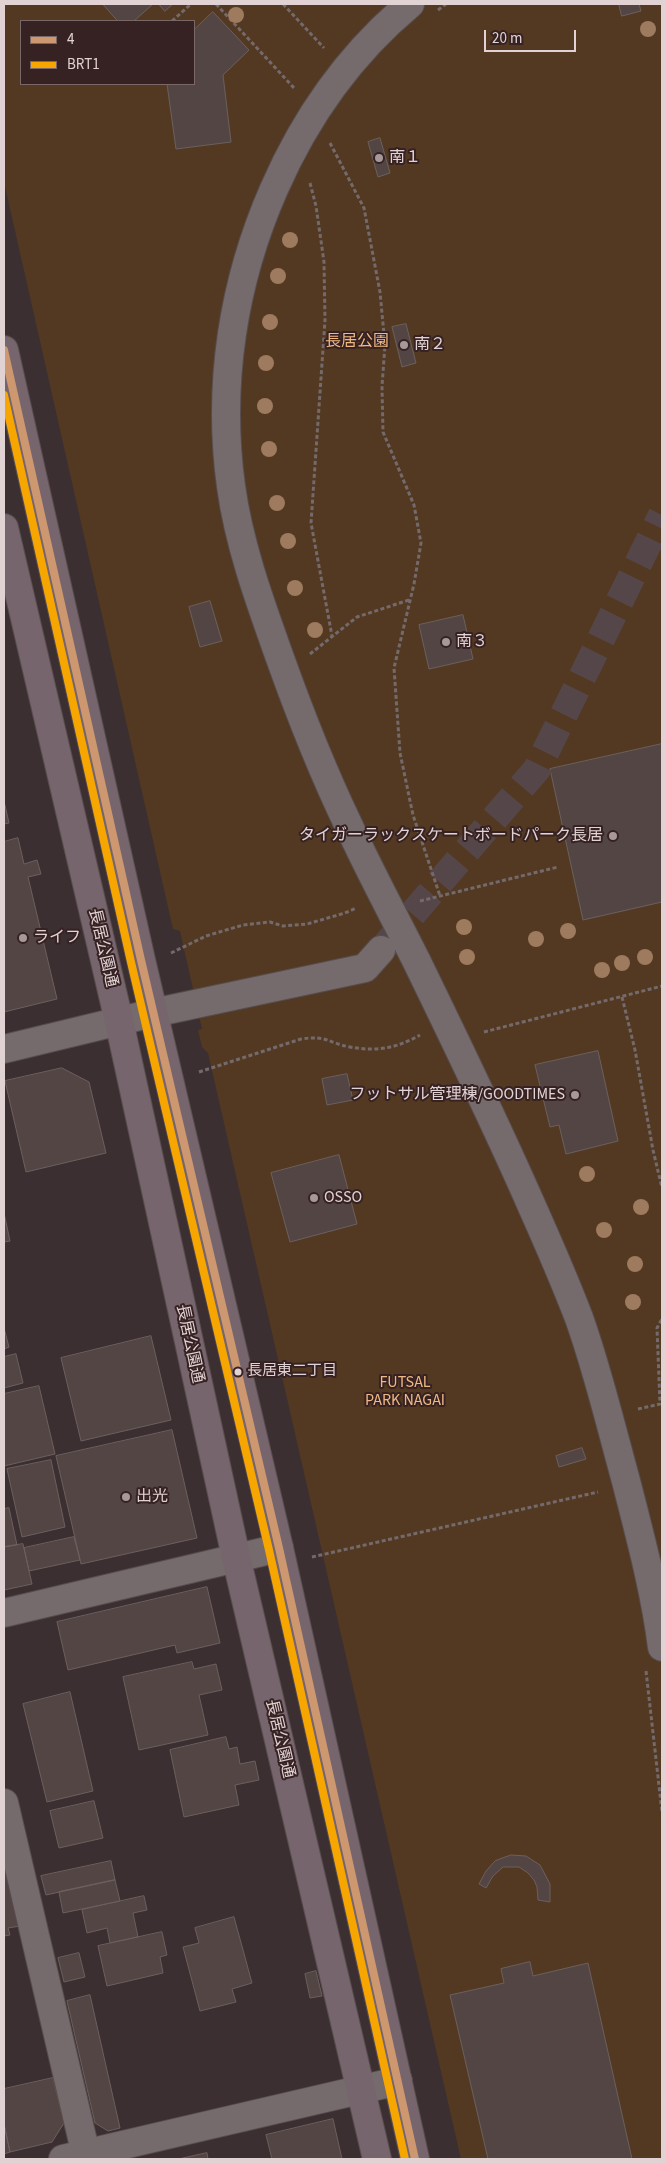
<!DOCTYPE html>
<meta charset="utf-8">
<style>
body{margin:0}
#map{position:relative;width:666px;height:2163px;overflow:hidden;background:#3c2f31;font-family:"Source Sans 3",sans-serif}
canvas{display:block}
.frame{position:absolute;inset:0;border:5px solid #e1d2d3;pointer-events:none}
.legend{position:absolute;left:20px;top:20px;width:175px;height:65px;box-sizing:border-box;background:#362123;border:1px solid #7a6869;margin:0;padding:6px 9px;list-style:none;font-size:15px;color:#e1d2d3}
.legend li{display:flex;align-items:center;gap:10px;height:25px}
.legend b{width:25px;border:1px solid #7a6869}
.scale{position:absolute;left:484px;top:30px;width:92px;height:22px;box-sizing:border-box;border:2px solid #e1d2d3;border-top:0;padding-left:6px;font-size:15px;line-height:18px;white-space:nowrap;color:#e1d2d3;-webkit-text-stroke:4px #362123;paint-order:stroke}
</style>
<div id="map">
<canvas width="666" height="2163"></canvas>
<div class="frame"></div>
<ul class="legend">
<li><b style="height:6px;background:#cd976f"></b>4</li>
<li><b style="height:6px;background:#f7a600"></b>BRT1</li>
</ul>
<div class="scale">20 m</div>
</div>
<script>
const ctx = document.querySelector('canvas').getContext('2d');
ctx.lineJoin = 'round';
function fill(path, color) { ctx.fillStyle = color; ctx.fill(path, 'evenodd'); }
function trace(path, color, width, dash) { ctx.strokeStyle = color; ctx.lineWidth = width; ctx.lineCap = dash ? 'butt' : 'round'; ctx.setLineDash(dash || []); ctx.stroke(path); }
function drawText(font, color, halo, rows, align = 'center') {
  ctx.font = font + ' "Source Sans 3","Noto Sans JP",sans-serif'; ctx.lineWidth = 4; ctx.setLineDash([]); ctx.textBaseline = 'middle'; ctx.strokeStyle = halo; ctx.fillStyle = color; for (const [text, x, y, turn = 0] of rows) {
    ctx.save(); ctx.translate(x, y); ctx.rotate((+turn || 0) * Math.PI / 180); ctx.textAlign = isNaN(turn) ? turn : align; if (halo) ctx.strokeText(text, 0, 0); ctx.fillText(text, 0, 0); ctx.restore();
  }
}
fill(new Path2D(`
 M 4,4 L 662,4 L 662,2159 L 461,2159 L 208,1053 L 202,1047 L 198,1030 L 202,1029 L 180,931 L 173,929 L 4,182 ZM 21,21 L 194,21 L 194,84 L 21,84 Z`), '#533921');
const building = new Path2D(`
 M 103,4 L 153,4 L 134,21 L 118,21 Z
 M 159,4 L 173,4 L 165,11 Z
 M 619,4 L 639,4 L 641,11 L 622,16 Z
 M 213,12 L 249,50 L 223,75 L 231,142 L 176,149 L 167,84 L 194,84 L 194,30 Z
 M 380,138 L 390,173 L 378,177 L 368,142 Z
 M 406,324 L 416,363 L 402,367 L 392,327 Z
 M 210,601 L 222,641 L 200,647 L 189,607 Z
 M 463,615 L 473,659 L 429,669 L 419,625 Z
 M 662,744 L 662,902 L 583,920 L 550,769 Z
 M 4,801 L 9,823 L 4,824 Z
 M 18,838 L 24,864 L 37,860 L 41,874 L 28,877 L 57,999 L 4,1012 L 4,842 Z
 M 598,1051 L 618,1141 L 566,1154 L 559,1125 L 550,1127 L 535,1065 Z
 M 62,1068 L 89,1082 L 106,1153 L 26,1172 L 5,1081 Z
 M 347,1074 L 353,1100 L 327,1105 L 322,1079 Z
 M 339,1155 L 357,1224 L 290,1242 L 271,1173 Z
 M 4,1213 L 10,1241 L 4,1242 Z
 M 4,1328 L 9,1347 L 4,1349 Z
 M 151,1336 L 171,1420 L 81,1441 L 61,1358 Z
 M 16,1354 L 23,1383 L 4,1388 L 4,1357 Z
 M 39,1386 L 55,1454 L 4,1466 L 4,1394 Z
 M 172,1430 L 197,1538 L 81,1564 L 56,1456 Z
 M 582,1448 L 586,1459 L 559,1467 L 556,1456 Z
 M 51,1460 L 65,1527 L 22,1537 L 7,1469 Z
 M 9,1508 L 17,1545 L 4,1547 L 4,1509 Z
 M 74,1537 L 80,1560 L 29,1571 L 24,1548 Z
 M 23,1544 L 32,1584 L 4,1590 L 4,1547 Z
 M 207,1587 L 220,1643 L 177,1653 L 175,1645 L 68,1670 L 57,1622 Z
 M 192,1662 L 194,1669 L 216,1664 L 222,1690 L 199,1695 L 208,1735 L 139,1750 L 123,1677 Z
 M 70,1692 L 93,1791 L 47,1802 L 23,1704 Z
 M 226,1737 L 229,1749 L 237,1747 L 240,1764 L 255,1761 L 259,1780 L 235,1785 L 239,1805 L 184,1817 L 170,1750 Z
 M 94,1801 L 103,1838 L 59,1848 L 50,1811 Z
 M 4,1853 L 20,1926 L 8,1928 L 10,1935 L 4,1936 Z
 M 511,1855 L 526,1856 L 540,1865 L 550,1884 L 550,1902 L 538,1900 L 537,1887 L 534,1880 L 528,1873 L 519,1867 L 503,1867 L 493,1876 L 486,1888 L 479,1884 L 486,1871 L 495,1861 Z
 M 111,1861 L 115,1880 L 46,1895 L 41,1876 Z
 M 115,1880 L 120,1901 L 63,1913 L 59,1892 Z
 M 144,1896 L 147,1910 L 133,1913 L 138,1937 L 110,1943 L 107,1928 L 87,1933 L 82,1910 Z
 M 234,1917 L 252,1983 L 232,1989 L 236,2002 L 200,2011 L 183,1947 L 199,1943 L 195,1928 Z
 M 162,1932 L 167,1955 L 160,1957 L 163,1973 L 107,1986 L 98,1946 Z
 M 79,1953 L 85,1977 L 64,1982 L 58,1958 Z
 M 530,1962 L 533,1976 L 588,1963 L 632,2159 L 488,2159 L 450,1995 L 504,1983 L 501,1969 Z
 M 316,1971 L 322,1996 L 310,1998 L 305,1974 Z
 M 90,1995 L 120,2128 L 108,2131 L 95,2123 L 67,2001 Z
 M 53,2078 L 64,2123 L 52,2142 L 10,2152 L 4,2124 L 4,2089 Z
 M 333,2119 L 342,2159 L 272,2159 L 266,2135 Z
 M 4,2124 L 10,2152 L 4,2154 Z
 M 207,2153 L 208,2159 L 179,2159 Z`);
fill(building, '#534544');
trace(building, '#6b605f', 1);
trace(new Path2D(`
 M 385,946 L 537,769 L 662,515`), '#554749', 28, [28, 14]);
const minor = new Path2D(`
 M 410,4 C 350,54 305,118 274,189 C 233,282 217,385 231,486 C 239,545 260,602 280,658 C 300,714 322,770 348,824 C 369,870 393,914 416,960 C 455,1040 494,1120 530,1202 C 547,1240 564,1279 579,1318 C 598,1371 611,1427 626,1481 C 640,1536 655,1591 662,1647
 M 4,1049 L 153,1013 L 365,968 L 381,950
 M 4,1613 L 279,1548
 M 4,1803 L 87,2159
 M 63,2159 L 398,2081`);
const highway = new Path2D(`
 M 4,350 L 141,960 L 279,1548 L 415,2159
 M 4,528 L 119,1021 L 236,1557 L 377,2159`);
trace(minor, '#584d4e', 30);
trace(highway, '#584d4e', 30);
trace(new Path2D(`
 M 216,4 L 295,89
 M 283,4 L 324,48
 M 438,10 L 446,4
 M 172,21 L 191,4
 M 330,143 L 364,208 L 380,292 L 385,345 L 382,386 L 383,432 L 414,505 L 421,543 L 414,584 L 394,668 L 400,753 L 413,815 L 440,896
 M 310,183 L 316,206 L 324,262 L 325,320 L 311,523 L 332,636
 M 310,654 L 357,617 L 409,600
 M 420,901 L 558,867
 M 171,953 L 206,936 L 243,925 L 270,922 L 283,926 L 307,924 L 345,913 L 356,908
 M 622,997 L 635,1050 L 653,1150 L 662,1188
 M 484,1032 L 662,986
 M 199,1072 L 301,1039 C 327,1035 328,1043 350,1047 C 377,1052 397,1048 420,1035
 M 638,1409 L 660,1404 L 657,1328 L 662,1319
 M 312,1557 L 598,1492
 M 646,1671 L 662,1812`), '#746a6c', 3, [4, 2.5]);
trace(minor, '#756b6c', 28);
trace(highway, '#76656c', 28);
trace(new Path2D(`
 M 4,350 L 141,960 L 279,1548 L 415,2159`), '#cd976f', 8);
trace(new Path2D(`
 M 4,395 L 131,962 L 269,1550 L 405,2159`), '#f7a600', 8);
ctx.fillStyle = '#9e7a5e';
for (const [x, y] of [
 [236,15],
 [648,29],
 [290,240],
 [278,276],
 [270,322],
 [266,363],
 [265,406],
 [269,449],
 [277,503],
 [288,541],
 [295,588],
 [315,630],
 [464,927],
 [568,931],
 [536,939],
 [467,957],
 [645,957],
 [622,963],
 [602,970],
 [587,1174],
 [641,1207],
 [604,1230],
 [635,1264],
 [633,1302]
]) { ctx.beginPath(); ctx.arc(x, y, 8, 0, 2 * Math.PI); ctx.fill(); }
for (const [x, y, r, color] of [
 [379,158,5,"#a7999a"],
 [404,345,5,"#a7999a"],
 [446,642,5,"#a7999a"],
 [613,836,5,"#a7999a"],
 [23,938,5,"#a7999a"],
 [575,1095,5,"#a7999a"],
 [314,1198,5,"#a7999a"],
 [238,1372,4.5,"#e1d2d3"],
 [126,1497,5,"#a7999a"]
]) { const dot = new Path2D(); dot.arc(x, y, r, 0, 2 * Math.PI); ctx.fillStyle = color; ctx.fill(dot); trace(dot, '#362123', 2); }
drawText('15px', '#e1d2d3', '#362123', [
 ["長居東二丁目",247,1372]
], 'left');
drawText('16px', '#e1d2d3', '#362123', [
 ["南１",389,158],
 ["南２",414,345],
 ["南３",456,642],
 ["タイガーラックスケートボードパーク長居",603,836,"right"],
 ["ライフ",33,938],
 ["フットサル管理棟/GOODTIMES",565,1095,"right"],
 ["OSSO",324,1198],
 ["出光",136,1497]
], 'left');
drawText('16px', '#eeb883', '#362123', [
 ["長居公園",357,342],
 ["FUTSAL",405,1383],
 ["PARK NAGAI",405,1401]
]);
drawText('16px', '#e1d2d3', '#362123', [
 ["長居公園通",102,948,77],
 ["長居公園通",189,1344,78],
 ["長居公園通",279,1739,77]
]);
</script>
